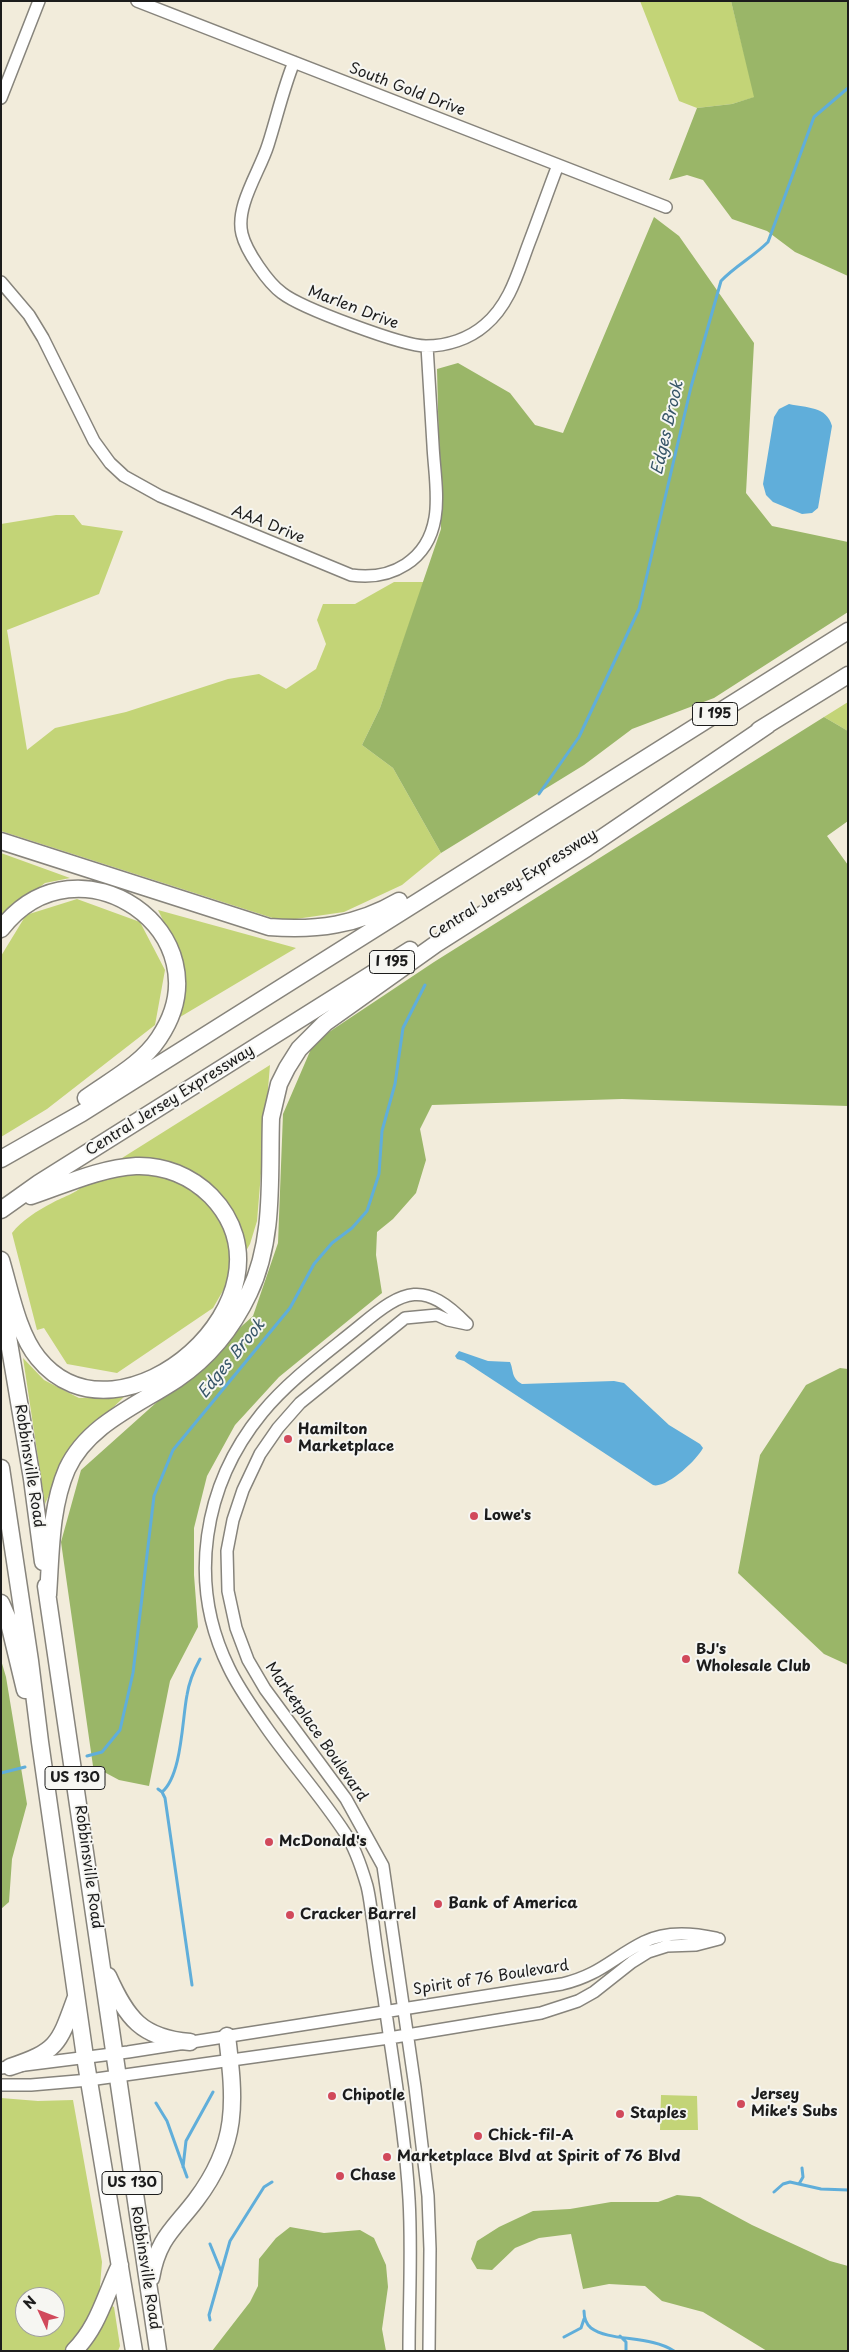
<!DOCTYPE html>
<style>
body{margin:0}
#map{position:relative;width:849px;height:2352px;overflow:hidden;background:#f2ecdb;font-family:"Playpen Sans",sans-serif}
canvas{display:block}
.frame{position:absolute;inset:0;border:2px solid #1c1c1c;pointer-events:none}
.north{position:absolute;left:15px;top:2287px;width:50px;height:50px;box-sizing:border-box;background:#f6f6f2;border:1px solid #9f9f9c;border-radius:50%;rotate:313deg;font-size:14px;font-weight:700;line-height:20px;text-align:center;color:#1c1c1c}
.north::after{content:'';display:block;margin:auto;width:18px;height:22px;background:#d1495b;clip-path:polygon(50% 0,100% 100%,50% 72%,0 100%)}
</style>
<div id="map">
<canvas width="849" height="2352"></canvas>
<div class="frame"></div>
<div class="north">N</div>
</div>
<script>
const ctx = document.querySelector('canvas').getContext('2d');
ctx.lineJoin = 'round';
function fill(path, color) { ctx.fillStyle = color; ctx.fill(path, 'evenodd'); }
function trace(path, color, width, dash) { ctx.strokeStyle = color; ctx.lineWidth = width; ctx.lineCap = dash ? 'butt' : 'round'; ctx.setLineDash(dash || []); ctx.stroke(path); }
function drawText(font, color, halo, rows, align = 'center') {
  ctx.font = font + ' "Playpen Sans",sans-serif'; ctx.lineWidth = 4; ctx.setLineDash([]); ctx.textBaseline = 'middle'; ctx.strokeStyle = halo; ctx.fillStyle = color; for (const [text, x, y, turn = 0] of rows) {
    ctx.save(); ctx.translate(x, y); ctx.rotate((+turn || 0) * Math.PI / 180); ctx.textAlign = isNaN(turn) ? turn : align; if (halo) ctx.strokeText(text, 0, 0); ctx.fillText(text, 0, 0); ctx.restore();
  }
}
fill(new Path2D(`
 M 640,1 L 731,1 L 755,97 L 732,104 L 697,108 L 679,101 Z
 M 56,515 L 74,515 L 82,525 L 123,531 L 99,594 L 7,630 L 27,750 L 55,728 L 126,712 L 228,679 L 259,674 L 286,689 L 316,669 L 326,644 L 317,620 L 323,604 L 355,604 L 394,582 L 424,582 L 380,708 L 362,745 L 393,768 L 441,853 L 402,885 L 344,912 L 282,921 L 1,831 L 1,524 Z
 M 848,702 L 848,731 L 824,717 Z
 M 1,853 L 70,878 L 45,883 L 1,917 Z
 M 77,899 L 140,922 L 165,970 L 155,1025 L 47,1109 L 1,1137 L 1,956 L 26,915 Z
 M 158,910 L 296,948 L 175,1020 L 183,989 L 177,949 Z
 M 270,1065 L 257,1221 L 250,1244 L 213,1308 L 117,1373 L 67,1364 L 44,1328 L 37,1330 L 12,1233 C 22,1220 37,1211 52,1203 C 64,1196 80,1193 87,1180 Z
 M 23,1358 L 44,1380 L 79,1398 L 125,1396 L 68,1451 L 45,1504 Z
 M 661,2095 L 697,2096 L 698,2130 L 660,2130 Z
 M 1,2098 L 38,2101 L 73,2100 L 102,2262 L 99,2298 L 73,2345 L 66,2351 L 1,2351 ZM 25,2297 L 55,2297 L 55,2327 L 25,2327 Z
 M 110,2305 L 114,2307 L 120,2346 L 118,2351 L 82,2351 Z`), '#c3d477');
fill(new Path2D(`
 M 731,1 L 848,1 L 848,276 L 795,252 L 767,231 L 732,219 L 703,180 L 687,175 L 669,180 L 697,108 L 732,104 L 754,97 Z
 M 654,217 L 679,236 L 754,343 L 746,493 L 772,526 L 848,542 L 848,612 L 714,698 L 632,729 L 584,765 L 441,853 L 393,768 L 362,745 L 380,708 L 441,529 L 437,369 L 458,363 L 510,393 L 535,425 L 563,433 Z
 M 824,717 L 848,731 L 848,821 L 827,836 L 848,865 L 848,1106 L 622,1099 L 432,1105 L 420,1129 L 426,1160 L 416,1193 L 393,1219 L 377,1232 L 376,1255 L 382,1293 L 279,1377 L 235,1425 L 207,1476 L 194,1528 L 194,1575 L 198,1627 L 170,1681 L 149,1786 L 119,1780 L 93,1766 L 61,1542 L 81,1470 L 253,1316 L 278,1243 L 283,1114 L 314,1042 L 434,962 Z
 M 840,1368 L 848,1369 L 848,1665 L 824,1654 L 738,1573 L 760,1455 L 806,1385 Z
 M 1,1660 L 6,1677 L 27,1804 L 12,1859 L 9,1902 L 1,1909 Z
 M 677,2195 L 700,2197 L 752,2225 L 830,2261 L 848,2266 L 848,2351 L 767,2351 L 703,2312 L 662,2301 L 645,2286 L 609,2284 L 583,2289 L 571,2234 L 539,2238 L 515,2248 L 492,2270 L 477,2269 L 471,2259 L 477,2241 L 499,2227 L 533,2211 L 570,2209 L 611,2202 L 658,2202 Z
 M 290,2227 L 324,2233 L 360,2230 L 374,2238 L 386,2265 L 388,2287 L 382,2329 L 386,2351 L 212,2351 L 250,2302 L 258,2286 L 259,2259 L 276,2238 Z`), '#9ab668');
fill(new Path2D(`
 M 789,404 C 806,408 827,406 832,426 L 818,508 L 812,513 L 802,514 L 773,502 L 766,495 L 763,484 L 774,417 L 779,409 Z
 M 459,1351 L 488,1361 L 510,1362 C 514,1371 511,1378 522,1384 L 614,1381 L 624,1383 L 669,1425 L 700,1444 L 703,1448 C 697,1460 666,1489 653,1485 L 464,1361 L 457,1359 L 455,1356 Z`), '#60aeda');
trace(new Path2D(`
 M 539,794 L 579,737 L 639,609 L 691,387 L 721,281 C 735,266 753,257 768,242 L 814,117 L 848,88
 M 87,1756 L 102,1752 L 120,1730 L 133,1673 L 154,1496 L 173,1450 L 290,1308 L 314,1264 L 332,1243 L 352,1228 L 367,1211 L 379,1174 L 382,1131 L 395,1084 L 403,1028 L 425,985
 M 1,1773 L 25,1767
 M 158,1789 L 162,1792 L 165,1798 L 192,1985
 M 162,1792 C 182,1775 182,1720 187,1695 C 189,1682 194,1670 200,1659
 M 156,2103 L 167,2121 L 187,2177
 M 183,2167 L 186,2141 L 213,2092
 M 799,2184 L 803,2177 L 802,2168
 M 774,2192 L 783,2184 L 790,2182 L 821,2189 L 848,2190
 M 210,2244 L 221,2271
 M 584,2311 C 584,2317 585,2323 591,2328 C 610,2342 650,2335 674,2351
 M 210,2320 L 209,2315 L 230,2241 L 264,2187 L 272,2182
 M 620,2336 L 626,2342 L 626,2351
 M 564,2337 L 581,2328 L 584,2319`), '#60aeda', 3);
const minor = new Path2D(`
 M 137,1 L 666,207
 M 294,62 C 283,89 277,117 268,145 C 260,171 235,206 242,234 C 246,251 268,283 282,293 C 301,308 403,346 426,346 C 447,346 469,339 485,325 C 510,304 518,272 529,243 C 539,217 548,191 558,165
 M 1,98 L 39,1
 M 1,282 L 29,315 L 43,338 L 94,441 L 110,463 L 124,476 L 160,496 L 351,575 C 392,581 428,560 435,518 C 439,495 434,468 433,445 C 431,412 429,379 427,346
 M 1,2068 L 128,2052 L 562,1984 C 600,1975 612,1958 644,1942 C 665,1931 693,1933 716,1938
 M 1,2085 L 31,2085 L 89,2080 L 389,2038 L 541,2013 L 578,2001 L 594,1992 L 632,1962 L 648,1952 L 667,1946 L 696,1945 L 719,1939
 M 409,2351 C 409,2300 412,2249 409,2199 C 405,2132 393,2065 384,1998 C 380,1973 376,1948 373,1923 C 371,1911 370,1898 367,1886 C 362,1869 355,1847 345,1833 C 321,1796 291,1763 266,1727 C 253,1708 239,1689 229,1668 C 187,1583 203,1485 262,1413 C 290,1379 327,1353 361,1325 C 404,1289 424,1280 467,1324
 M 429,2351 L 430,2249 L 428,2196 L 415,2087 L 383,1866 L 346,1799 L 265,1689 L 248,1660 L 236,1628 L 228,1591 L 227,1551 L 233,1520 L 243,1490 L 260,1454 L 278,1428 L 300,1403 L 405,1318 L 437,1315 L 448,1320 L 467,1324`);
const highway = new Path2D(`
 M 759,730 L 848,675
 M 1,841 L 269,927 C 316,931 358,925 399,901
 M 1,929 C 78,829 229,934 159,1038 C 142,1064 111,1080 86,1098
 M 1,1159 L 82,1113 L 848,631
 M 1,1210 L 39,1183 L 410,950
 M 1,1260 C 10,1290 18,1334 38,1358 C 119,1459 308,1296 211,1196 C 191,1176 164,1165 136,1166 C 100,1168 64,1185 31,1196
 M 1,1295 L 32,1479 L 43,1562
 M 1,1468 L 30,1661 L 40,1742 L 85,2057 L 134,2351
 M 46,1586 L 158,2351
 M 48,1595 C 51,1554 50,1508 67,1469 C 88,1424 138,1405 177,1379 C 208,1358 233,1327 249,1293 C 275,1239 269,1176 271,1118 L 279,1084 L 287,1068 L 299,1049 L 325,1023 L 436,944 L 587,848 L 768,725
 M 1,1603 L 8,1619 L 25,1690
 M 108,1976 C 127,2018 141,2038 190,2042
 M 10,2067 C 58,2051 59,2044 76,1997
 M 151,2278 C 158,2238 174,2229 196,2200 C 239,2143 235,2102 227,2036
 M 74,2351 C 99,2326 105,2295 120,2265`);
trace(minor, '#87847c', 14);
trace(highway, '#87847c', 19);
trace(minor, '#fff', 11);
trace(highway, '#fff', 16);
for (const [x, y, r, color] of [
 [288,1439,5,"#d1495b"],
 [474,1516,5,"#d1495b"],
 [686,1659,5,"#d1495b"],
 [269,1842,5,"#d1495b"],
 [438,1904,5,"#d1495b"],
 [290,1915,5,"#d1495b"],
 [332,2096,5,"#d1495b"],
 [741,2104,5,"#d1495b"],
 [620,2114,5,"#d1495b"],
 [478,2136,5,"#d1495b"],
 [387,2157,5,"#d1495b"],
 [340,2176,5,"#d1495b"]
]) { const dot = new Path2D(); dot.arc(x, y, r, 0, 2 * Math.PI); ctx.fillStyle = color; ctx.fill(dot); trace(dot, '#f6f6f2', 2); }
for (const [x, y, w] of [
 [715,714,45],
 [392,962,45],
 [75,1778,60],
 [132,2183,60]
]) { const box = new Path2D(); box.roundRect(x - w / 2, y - 11.5, w, 23, 4); ctx.fillStyle = '#f6f6f2'; ctx.fill(box); trace(box, '#1c1c1c', 1); }
drawText('bold 14px', '#1c1c1c', null, [
 ["I 195",715,714],
 ["I 195",392,962],
 ["US 130",75,1778],
 ["US 130",132,2183]
]);
drawText('15px', '#1c1c1c', '#f6f6f2', [
 ["South Gold Drive",407,90,21],
 ["Marlen Drive",353,308,21],
 ["AAA Drive",268,525,22],
 ["Central Jersey Expressway",513,885,-32],
 ["Central Jersey Expressway",170,1101,-32],
 ["Robbinsville Road",29,1466,81],
 ["Marketplace Boulevard",316,1732,55],
 ["Robbinsville Road",88,1867,82],
 ["Spirit of 76 Boulevard",491,1978,-9],
 ["Robbinsville Road",145,2268,81]
]);
drawText('bold 15px', '#1c1c1c', '#f6f6f2', [
 ["Hamilton",298,1430],
 ["Marketplace",298,1447],
 ["Lowe's",484,1516],
 ["BJ's",696,1650],
 ["Wholesale Club",696,1667],
 ["McDonald's",279,1842],
 ["Bank of America",448,1904],
 ["Cracker Barrel",300,1915],
 ["Jersey",751,2095],
 ["Mike's Subs",751,2112],
 ["Chipotle",342,2096],
 ["Staples",630,2114],
 ["Chick-fil-A",488,2136],
 ["Marketplace Blvd at Spirit of 76 Blvd",397,2157],
 ["Chase",350,2176]
], 'left');
drawText('italic 16px', '#375668', '#f6f6f2', [
 ["Edges Brook",668,428,-77],
 ["Edges Brook",232,1359,-51]
]);
</script>
